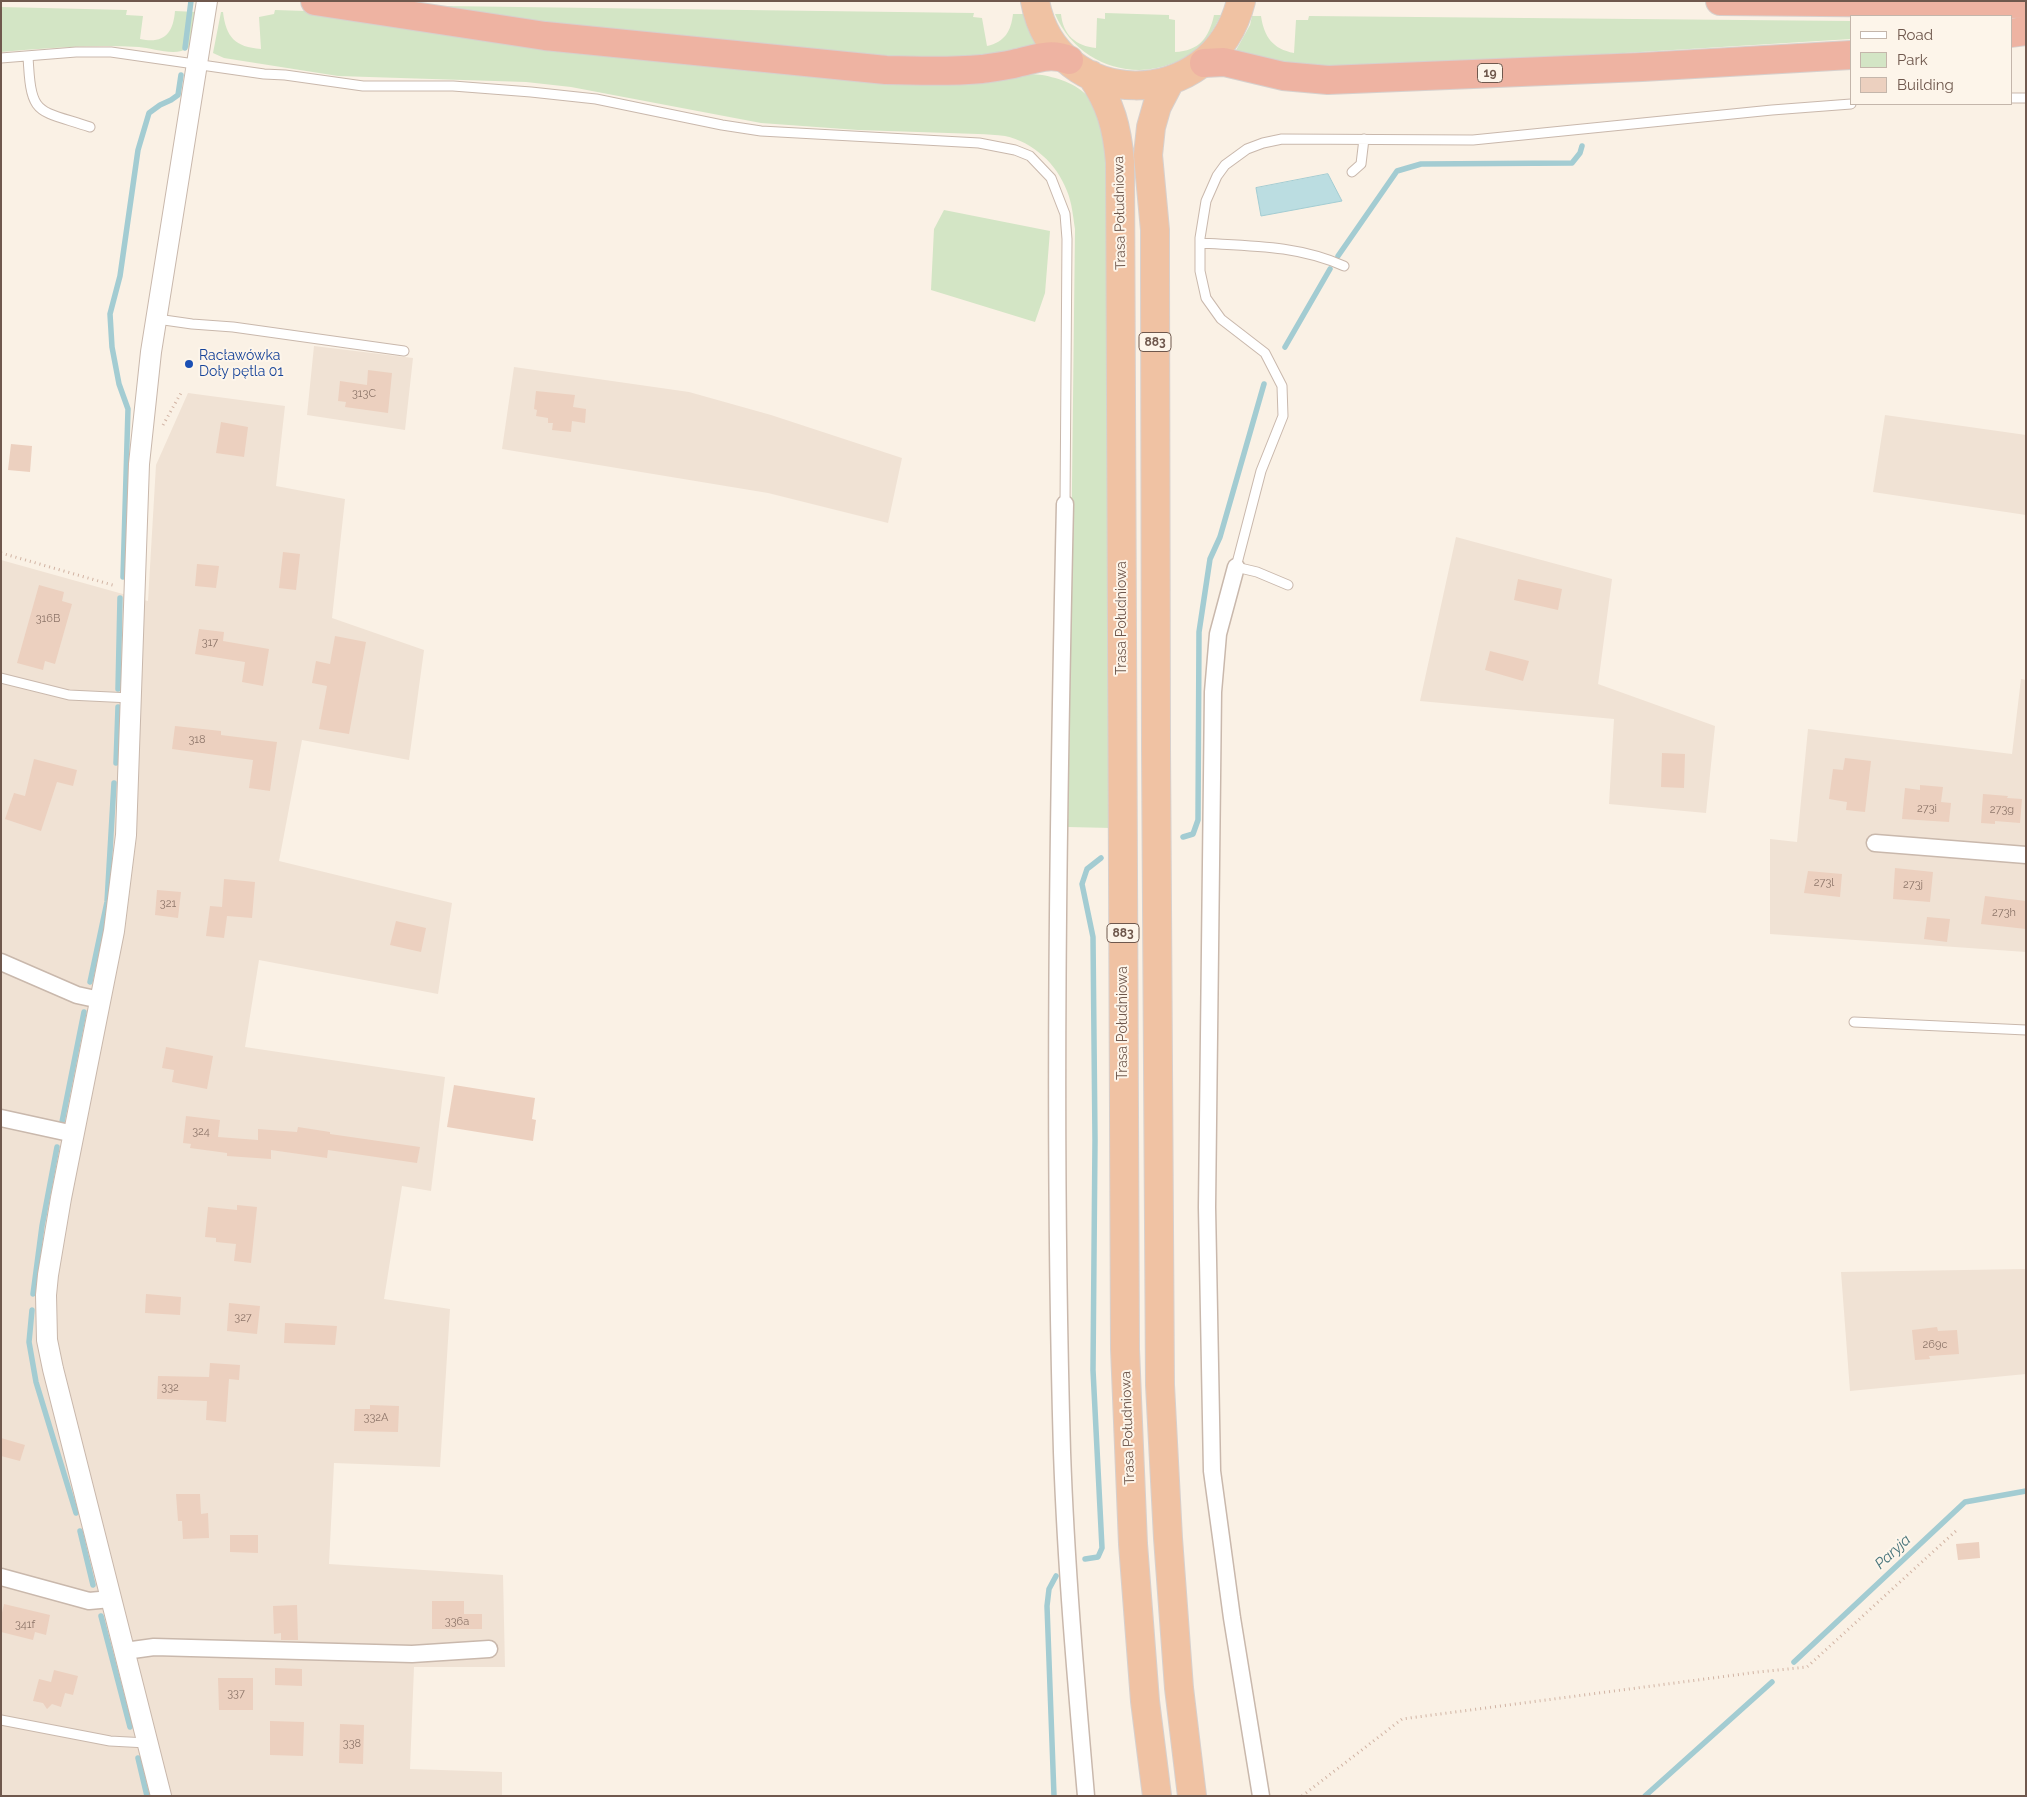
<!DOCTYPE html>
<meta charset="utf-8">
<style>
body{margin:0}
#map{position:relative;width:2027px;height:1797px;overflow:hidden;background:#faf1e5;font-family:Raleway,sans-serif}
canvas{display:block}
.frame{position:absolute;inset:0;border:2px solid #6f584d;pointer-events:none}
.legend{position:absolute;left:1850px;top:15px;width:162px;height:90px;box-sizing:border-box;background:#fdf5ea;border:1px solid #c4b6ab;margin:0;padding:6px 9px;list-style:none;font-size:15px;color:#6f584d}
.legend li{display:flex;align-items:center;gap:10px;height:25px}
.legend b{width:25px;border:1px solid #c4b6ab}
</style>
<div id="map">
<canvas width="2027" height="1797"></canvas>
<div class="frame"></div>
<ul class="legend">
<li><b style="height:6px;background:#fff"></b>Road</li>
<li><b style="height:14px;background:#d3e5c5"></b>Park</li>
<li><b style="height:14px;background:#ecd0bf"></b>Building</li>
</ul>
</div>
<script>
const ctx = document.querySelector('canvas').getContext('2d');
ctx.lineJoin = 'round';
function fill(path, color) { ctx.fillStyle = color; ctx.fill(path, 'evenodd'); }
function trace(path, color, width, dash) { ctx.strokeStyle = color; ctx.lineWidth = width; ctx.lineCap = dash ? 'butt' : 'round'; ctx.setLineDash(dash || []); ctx.stroke(path); }
function drawText(font, color, halo, rows, align = 'center') {
  ctx.font = font + ' Raleway,sans-serif'; ctx.lineWidth = 4; ctx.setLineDash([]); ctx.textBaseline = 'middle'; ctx.strokeStyle = halo; ctx.fillStyle = color; for (const [text, x, y, turn = 0] of rows) {
    ctx.save(); ctx.translate(x, y); ctx.rotate((+turn || 0) * Math.PI / 180); ctx.textAlign = isNaN(turn) ? turn : align; if (halo) ctx.strokeText(text, 0, 0); ctx.fillText(text, 0, 0); ctx.restore();
  }
}
fill(new Path2D(`
 M 314,346 L 413,358 L 405,430 L 307,415 Z
 M 514,367 L 689,392 L 771,415 L 902,458 L 888,523 L 768,493 L 502,449 Z
 M 188,393 L 285,406 L 276,486 L 345,499 L 332,618 L 424,650 L 409,760 L 302,740 L 279,861 L 452,903 L 438,994 L 259,960 L 245,1047 L 445,1077 L 431,1191 L 402,1186 L 384,1299 L 450,1309 L 440,1467 L 334,1463 L 329,1564 L 503,1575 L 505,1667 L 414,1667 L 410,1769 L 502,1772 L 502,1796 L 1,1796 L 1,560 L 148,601 L 156,465 Z
 M 1885,415 L 2026,435 L 2026,515 L 1873,492 Z
 M 1456,537 L 1612,579 L 1598,684 L 1715,726 L 1706,813 L 1609,804 L 1614,719 L 1420,701 Z
 M 2021,679 L 2026,680 L 2026,952 L 1770,934 L 1770,839 L 1797,842 L 1808,729 L 2012,754 Z
 M 2026,1269 L 2026,1374 L 1850,1391 L 1841,1272 Z`), '#f0e2d4');
fill(new Path2D(`
 M 443,6 L 974,13 L 973,17 L 982,18 L 987,46 C 1005,42 1011,31 1013,14 L 1025,14 L 1037,44 L 1014,53 L 925,61 L 636,34 L 442,9 Z
 M 1,7 L 127,10 L 126,15 L 143,16 L 140,39 C 164,44 173,34 175,11 L 197,12 C 195,21 196,42 188,48 C 176,57 152,48 139,47 C 93,44 47,48 1,52 Z
 M 275,10 L 338,12 L 1042,75 C 1059,78 1080,85 1091,100 C 1099,111 1103,128 1109,140 L 1112,828 L 1068,827 L 1075,229 C 1073,216 1072,203 1067,191 C 1057,164 1033,142 1005,136 C 996,135 987,134 978,134 L 858,130 L 761,123 L 571,87 L 526,82 L 338,76 L 224,58 L 213,53 L 221,12 L 223,12 C 226,37 235,47 261,49 L 259,17 L 274,14 Z
 M 1105,13 L 1169,15 L 1169,19 L 1175,20 L 1175,52 C 1199,51 1209,38 1214,15 L 1221,15 C 1216,25 1210,36 1202,44 C 1156,89 1080,73 1055,14 L 1061,14 C 1063,35 1076,46 1096,48 L 1097,18 L 1105,19 Z
 M 1252,16 L 1261,16 C 1264,37 1273,49 1294,53 L 1296,20 L 1308,20 L 1309,16 L 1851,21 L 1851,39 L 1462,63 L 1331,67 L 1270,61 L 1235,52 L 1250,25 Z
 M 944,210 L 1050,231 L 1045,293 L 1035,322 L 931,290 L 934,229 Z`), '#d3e5c5');
const water = new Path2D(`
 M 1328,174 L 1342,201 L 1261,216 L 1256,188 Z`);
fill(water, '#bbdde1');
trace(water, '#a3ccd2', 1);
trace(new Path2D(`
 M 185,48 L 191,1
 M 1338,256 L 1397,171 L 1421,164 L 1572,163 L 1580,153 L 1582,146
 M 1285,347 L 1330,269
 M 123,577 L 128,409 L 119,384 L 112,347 L 110,314 L 120,276 L 138,150 L 149,113 L 160,105 L 171,100 L 178,95 L 181,75
 M 118,689 L 120,598
 M 116,763 L 118,707
 M 1183,837 L 1193,834 L 1198,820 L 1199,632 L 1210,559 L 1220,537 L 1264,384
 M 90,982 L 107,902 L 114,783
 M 62,1122 L 84,1012
 M 33,1294 L 42,1226 L 57,1147
 M 32,1310 L 29,1342 L 36,1382 L 76,1513
 M 80,1531 L 93,1585
 M 1085,1559 L 1098,1557 L 1102,1548 L 1093,1370 L 1095,1140 L 1093,937 L 1082,884 L 1087,869 L 1101,858
 M 101,1616 L 130,1727
 M 1794,1662 L 1965,1502 L 2026,1491
 M 138,1758 L 147,1796
 M 1054,1796 L 1047,1606 L 1049,1589 L 1056,1576
 M 1645,1796 L 1772,1682`), '#a3ccd2', 5.5);
fill(new Path2D(`
 M 368,370 L 392,373 L 388,413 L 345,407 L 346,402 L 338,401 L 340,381 L 367,385 Z
 M 536,391 L 575,395 L 573,407 L 586,409 L 585,423 L 572,421 L 571,432 L 552,430 L 553,423 L 548,423 L 548,418 L 536,416 L 537,410 L 534,409 Z
 M 221,422 L 248,427 L 244,457 L 216,453 Z
 M 11,444 L 32,446 L 30,472 L 8,470 Z
 M 283,552 L 300,554 L 296,590 L 279,588 Z
 M 197,564 L 219,566 L 216,588 L 195,586 Z
 M 1518,579 L 1562,589 L 1558,610 L 1514,600 Z
 M 39,585 L 64,592 L 62,601 L 72,604 L 55,664 L 45,661 L 43,670 L 17,663 Z
 M 199,629 L 224,632 L 223,641 L 269,649 L 263,686 L 242,682 L 245,662 L 195,654 Z
 M 335,636 L 366,642 L 349,734 L 319,729 L 327,686 L 312,683 L 316,661 L 330,664 Z
 M 1490,651 L 1529,661 L 1523,681 L 1485,670 Z
 M 175,726 L 221,731 L 221,735 L 277,742 L 270,791 L 249,788 L 253,760 L 172,749 Z
 M 1662,753 L 1685,754 L 1684,788 L 1661,787 Z
 M 1845,758 L 1871,761 L 1865,812 L 1846,810 L 1847,802 L 1829,799 L 1833,769 L 1843,770 Z
 M 34,759 L 77,770 L 73,786 L 57,782 L 41,831 L 5,819 L 14,793 L 25,796 Z
 M 1920,785 L 1943,787 L 1941,802 L 1951,803 L 1949,822 L 1902,819 L 1905,788 L 1920,790 Z
 M 1983,794 L 2008,796 L 2007,798 L 2022,799 L 2020,823 L 1995,821 L 1995,824 L 1981,823 Z
 M 1895,868 L 1933,872 L 1930,902 L 1893,899 Z
 M 1808,871 L 1842,874 L 1840,897 L 1804,893 Z
 M 224,879 L 255,882 L 252,918 L 227,916 L 224,938 L 206,936 L 210,906 L 222,907 Z
 M 157,890 L 181,892 L 178,918 L 155,915 Z
 M 1985,896 L 2026,901 L 2026,929 L 1981,924 Z
 M 1927,917 L 1950,919 L 1947,942 L 1924,939 Z
 M 396,921 L 426,928 L 421,952 L 390,945 Z
 M 166,1047 L 213,1056 L 207,1089 L 172,1082 L 174,1070 L 162,1068 Z
 M 454,1085 L 535,1098 L 532,1119 L 536,1120 L 533,1141 L 447,1127 Z
 M 186,1116 L 220,1120 L 218,1137 L 258,1140 L 258,1129 L 297,1132 L 298,1127 L 330,1132 L 330,1134 L 420,1147 L 417,1163 L 328,1150 L 327,1158 L 271,1150 L 271,1159 L 227,1156 L 227,1153 L 190,1148 L 191,1144 L 183,1143 Z
 M 237,1205 L 257,1207 L 251,1263 L 234,1261 L 236,1244 L 216,1242 L 216,1238 L 205,1237 L 208,1207 L 237,1210 Z
 M 146,1294 L 181,1297 L 180,1315 L 145,1313 Z
 M 229,1303 L 260,1306 L 257,1334 L 227,1331 Z
 M 285,1323 L 337,1326 L 335,1345 L 284,1343 Z
 M 1937,1327 L 1938,1331 L 1957,1330 L 1959,1354 L 1929,1356 L 1930,1359 L 1915,1360 L 1912,1330 Z
 M 210,1363 L 240,1365 L 239,1380 L 229,1379 L 226,1422 L 206,1420 L 207,1401 L 157,1399 L 158,1376 L 209,1377 Z
 M 370,1405 L 399,1406 L 398,1432 L 354,1431 L 355,1409 L 370,1409 Z
 M 1,1438 L 25,1445 L 20,1461 L 1,1456 Z
 M 176,1494 L 200,1494 L 201,1514 L 208,1513 L 209,1538 L 183,1539 L 182,1521 L 178,1521 Z
 M 230,1535 L 258,1535 L 258,1553 L 230,1552 Z
 M 1979,1542 L 1980,1558 L 1958,1560 L 1956,1544 Z
 M 432,1601 L 464,1601 L 464,1614 L 482,1614 L 482,1629 L 432,1629 Z
 M 4,1604 L 50,1615 L 46,1635 L 35,1632 L 33,1640 L 1,1632 L 1,1617 Z
 M 297,1605 L 298,1640 L 281,1640 L 281,1633 L 274,1634 L 273,1606 Z
 M 275,1668 L 302,1669 L 302,1686 L 275,1685 Z
 M 54,1670 L 78,1676 L 73,1695 L 65,1693 L 61,1707 L 52,1704 L 47,1709 L 43,1703 L 33,1701 L 39,1679 L 51,1682 Z
 M 218,1678 L 253,1678 L 253,1710 L 219,1710 Z
 M 270,1721 L 304,1722 L 303,1756 L 270,1755 Z
 M 340,1724 L 364,1725 L 363,1764 L 339,1763 Z`), '#ecd0bf');
const service = new Path2D(`
 M 28,56 C 31,117 36,109 90,127
 M 1,58 L 76,52 L 111,52 L 264,74 L 285,75 L 363,86 L 453,86 L 531,92 L 596,99 L 722,125 L 761,131 L 979,143 L 1015,150 L 1030,156 L 1051,178 L 1065,214 L 1067,239 L 1065,504
 M 2011,98 L 2026,98
 M 1352,172 L 1361,164 L 1364,139
 M 1200,243 C 1250,246 1297,245 1344,266
 M 157,319 L 192,324 L 233,327 L 404,351
 M 1288,585 L 1257,572 L 1236,567 L 1261,471 L 1283,416 L 1282,386 L 1265,353 L 1221,319 L 1206,298 L 1200,271 L 1200,238 L 1206,201 L 1217,176 L 1225,165 L 1247,149 L 1263,143 L 1282,139 L 1473,140 L 1772,110 L 1851,104
 M 1,678 L 69,695 L 131,698
 M 1854,1022 L 2026,1030
 M 1,1720 L 110,1741 L 147,1743`);
const minor = new Path2D(`
 M 1065,504 C 1058,820 1053,1137 1062,1452 C 1066,1567 1076,1681 1086,1796
 M 1236,567 L 1218,634 L 1213,692 L 1207,1207 L 1212,1471 L 1232,1618 L 1261,1796
 M 1875,843 L 2026,855
 M 1,962 L 77,995 L 100,1000
 M 1,1118 L 74,1134
 M 1,1577 L 89,1601 L 111,1599
 M 125,1651 L 154,1647 L 412,1654 L 489,1649`);
const tertiary = new Path2D(`
 M 161,1796 L 53,1369 L 47,1340 L 46,1295 L 48,1275 L 61,1198 L 114,931 L 126,835 L 139,464 L 151,352 L 207,1`);
const trunk = new Path2D(`
 M 1035,1 C 1055,112 1213,115 1241,1
 M 1091,75 C 1111,104 1117,128 1120,162 L 1125,1349 L 1133,1544 L 1145,1701 L 1157,1796
 M 1170,81 L 1157,106 L 1151,127 L 1148,155 L 1155,230 L 1155,271 L 1156,748 L 1160,1385 L 1168,1538 L 1179,1688 L 1192,1796`);
const motorway = new Path2D(`
 M 315,1 L 545,36 L 886,70 C 918,71 950,72 982,69 C 994,67 1006,66 1017,63 C 1036,59 1050,52 1069,60
 M 1720,1 L 2026,4
 M 2011,33 L 2026,31
 M 1204,63 L 1224,62 L 1283,76 L 1328,80 L 1642,67 L 1851,55`);
trace(service, '#c9b8ac', 11);
trace(minor, '#c9b8ac', 19);
trace(tertiary, '#c9b8ac', 22);
trace(trunk, '#d7d0cd', 30);
trace(motorway, '#d7d0cd', 30);
trace(new Path2D(`
 M 163,425 L 181,393
 M 1,553 L 116,586
 M 1302,1796 L 1402,1719 L 1758,1672 L 1807,1667 L 1958,1529`), '#d1b3a3', 3, [1, 4]);
trace(service, '#fff', 9);
trace(minor, '#fff', 16);
trace(tertiary, '#fff', 20);
trace(trunk, '#f0c2a3', 28);
trace(motorway, '#eeb3a2', 28);
for (const [x, y, r, color] of [
 [189,364,5,"#1a4fb4"]
]) { const dot = new Path2D(); dot.arc(x, y, r, 0, 2 * Math.PI); ctx.fillStyle = color; ctx.fill(dot); trace(dot, '#fdf5ea', 2); }
drawText('11px', '#8e766a', null, [
 ["313C",364,394],
 ["316B",48,619],
 ["317",210,643],
 ["318",197,740],
 ["273i",1927,809],
 ["273g",2002,810],
 ["273l",1824,883],
 ["273j",1913,885],
 ["321",168,904],
 ["273h",2004,913],
 ["324",201,1132],
 ["327",243,1318],
 ["269c",1935,1345],
 ["332",170,1388],
 ["332A",376,1418],
 ["336a",457,1622],
 ["341f",25,1625],
 ["337",236,1694],
 ["338",352,1744]
]);
for (const [x, y, w] of [
 [1490,73,25],
 [1155,342,32],
 [1123,933,32]
]) { const box = new Path2D(); box.roundRect(x - w / 2, y - 9.5, w, 19, 4); ctx.fillStyle = '#fdf5ea'; ctx.fill(box); trace(box, '#6f584d', 1); }
drawText('bold 12px', '#6f584d', null, [
 ["19",1490,73],
 ["883",1155,342],
 ["883",1123,933]
]);
drawText('14px', '#6f584d', '#fdf5ea', [
 ["Trasa Południowa",1120,213,-91],
 ["Trasa Południowa",1122,618,-90],
 ["Trasa Południowa",1123,1023,-90],
 ["Trasa Południowa",1128,1428,-92]
]);
drawText('14px', '#164399', '#fdf5ea', [
 ["Racławówka",199,356],
 ["Doły pętla 01",199,372]
], 'left');
drawText('italic 15px', '#46737a', '#fdf5ea', [
 ["Paryja",1893,1552,-43]
]);
</script>
